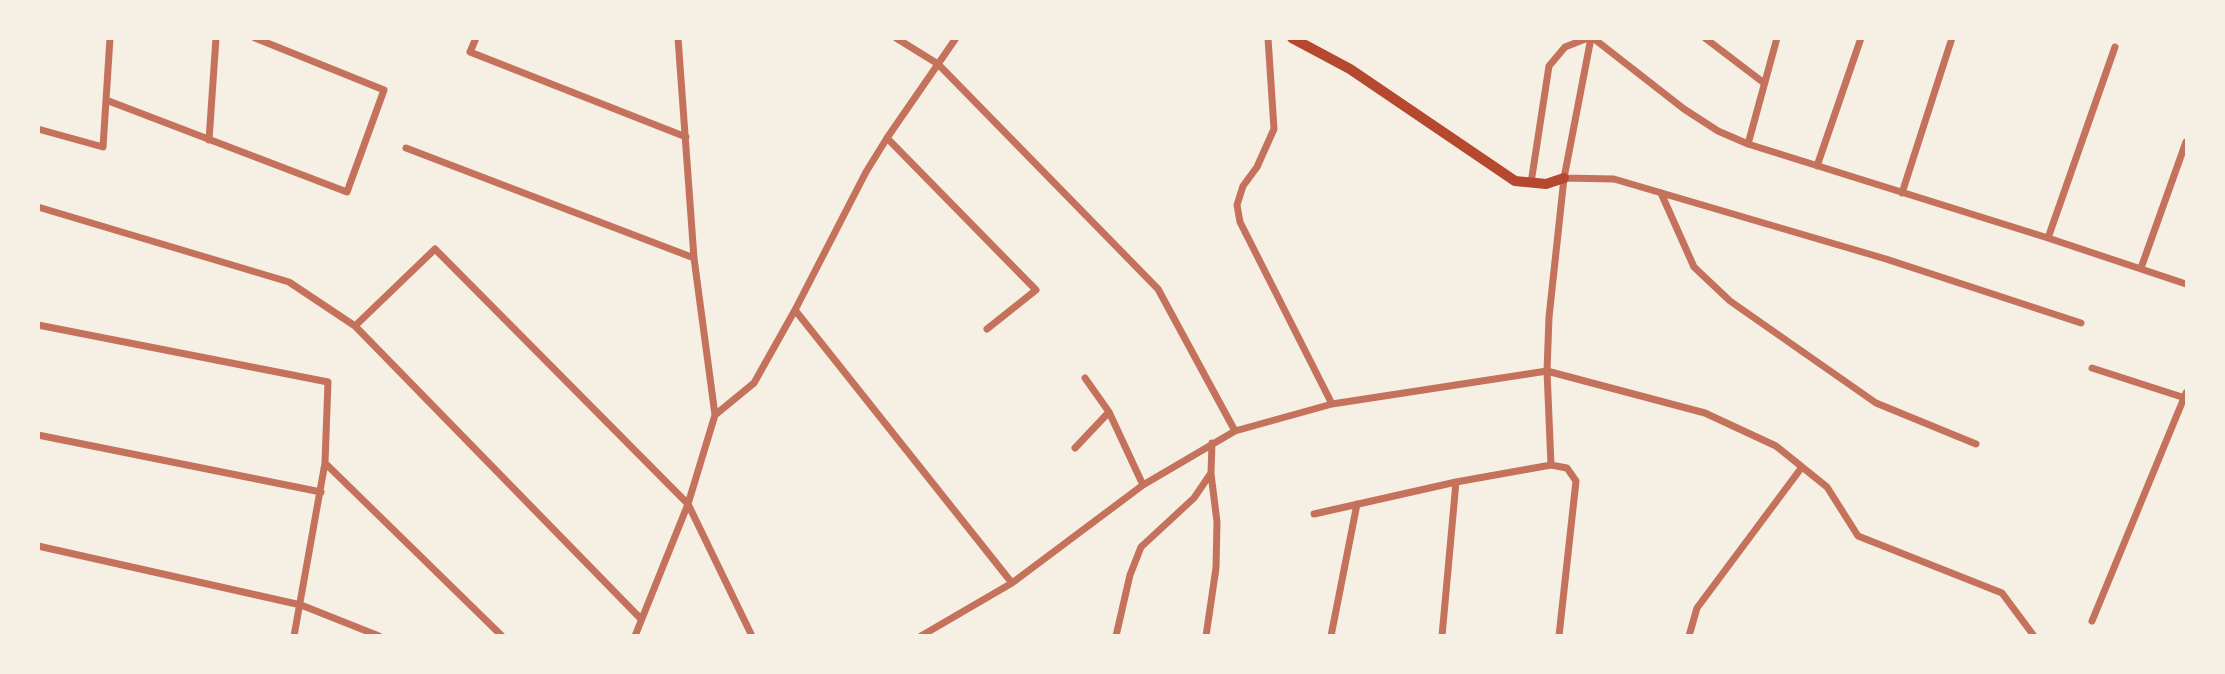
<!DOCTYPE html>
<style>
body{margin:0}
#map{position:relative;width:2225px;height:674px;overflow:hidden;background:#f6efe4;font-family:Arial,sans-serif}
canvas{display:block}
.frame{position:absolute;inset:0;border:40px solid #f6efe4;pointer-events:none}
</style>
<div id="map">
<canvas width="2225" height="674"></canvas>
<div class="frame"></div>
</div>
<script>
const ctx = document.querySelector('canvas').getContext('2d');
ctx.lineJoin = 'round';
function trace(path, color, width, dash) { ctx.strokeStyle = color; ctx.lineWidth = width; ctx.lineCap = dash ? 'butt' : 'round'; ctx.setLineDash(dash || []); ctx.stroke(path); }
trace(new Path2D(`
 M 476,38 L 470,52 L 686,137
 M 678,38 L 694,258 L 715,415
 M 896,38 L 938,64 L 1158,289 L 1235,431
 M 1268,38 L 1274,129 L 1257,167 L 1243,186 L 1237,205 L 1240,222 L 1332,404
 M 1593,38 L 1684,109 L 1718,131 L 1748,144 L 2048,238 L 2186,284
 M 1705,38 L 1764,83
 M 106,100 L 347,192 L 384,90 L 255,38
 M 38,129 L 103,147 L 110,38
 M 887,138 L 1036,290 L 987,329
 M 209,140 L 216,38
 M 1748,144 L 1777,38
 M 406,148 L 694,258
 M 1817,166 L 1861,38
 M 1564,178 L 1614,179 L 1886,259 L 2081,323
 M 1531,183 L 1549,66 L 1565,47 L 1588,38
 M 1661,193 L 1694,267 L 1730,301 L 1876,403 L 1976,444
 M 1902,193 L 1952,38
 M 38,207 L 289,282 L 355,326 L 641,619
 M 2048,238 L 2115,47
 M 2141,268 L 2186,142
 M 795,310 L 1012,583
 M 38,325 L 328,382 L 325,463 L 294,636
 M 355,326 L 435,249 L 688,504 L 752,636
 M 2092,368 L 2185,398
 M 1085,378 L 1109,412 L 1143,485
 M 38,435 L 321,492
 M 1075,448 L 1109,412
 M 325,463 L 502,636
 M 1551,465 L 1547,371 L 1549,317 L 1564,178 L 1591,38
 M 1314,514 L 1456,482 L 1551,465 L 1567,468 L 1576,481 L 1559,636
 M 38,546 L 301,605 L 379,636
 M 2092,621 L 2186,393
 M 635,636 L 688,504 L 715,415 L 754,383 L 795,310 L 866,172 L 887,138 L 956,38
 M 921,636 L 1012,583 L 1143,485 L 1235,431 L 1332,404 L 1547,371 L 1705,413 L 1776,446 L 1827,487 L 1858,536 L 2002,593 L 2034,636
 M 1116,636 L 1130,575 L 1141,547 L 1194,498 L 1211,473 L 1212,443
 M 1206,636 L 1216,568 L 1217,522 L 1211,474
 M 1331,636 L 1357,504
 M 1442,636 L 1456,482
 M 1689,636 L 1697,608 L 1802,467`), '#c5725c', 7);
trace(new Path2D(`
 M 1292,38 L 1350,69 L 1515,181 L 1546,184 L 1564,178`), '#b5482f', 10);
</script>
